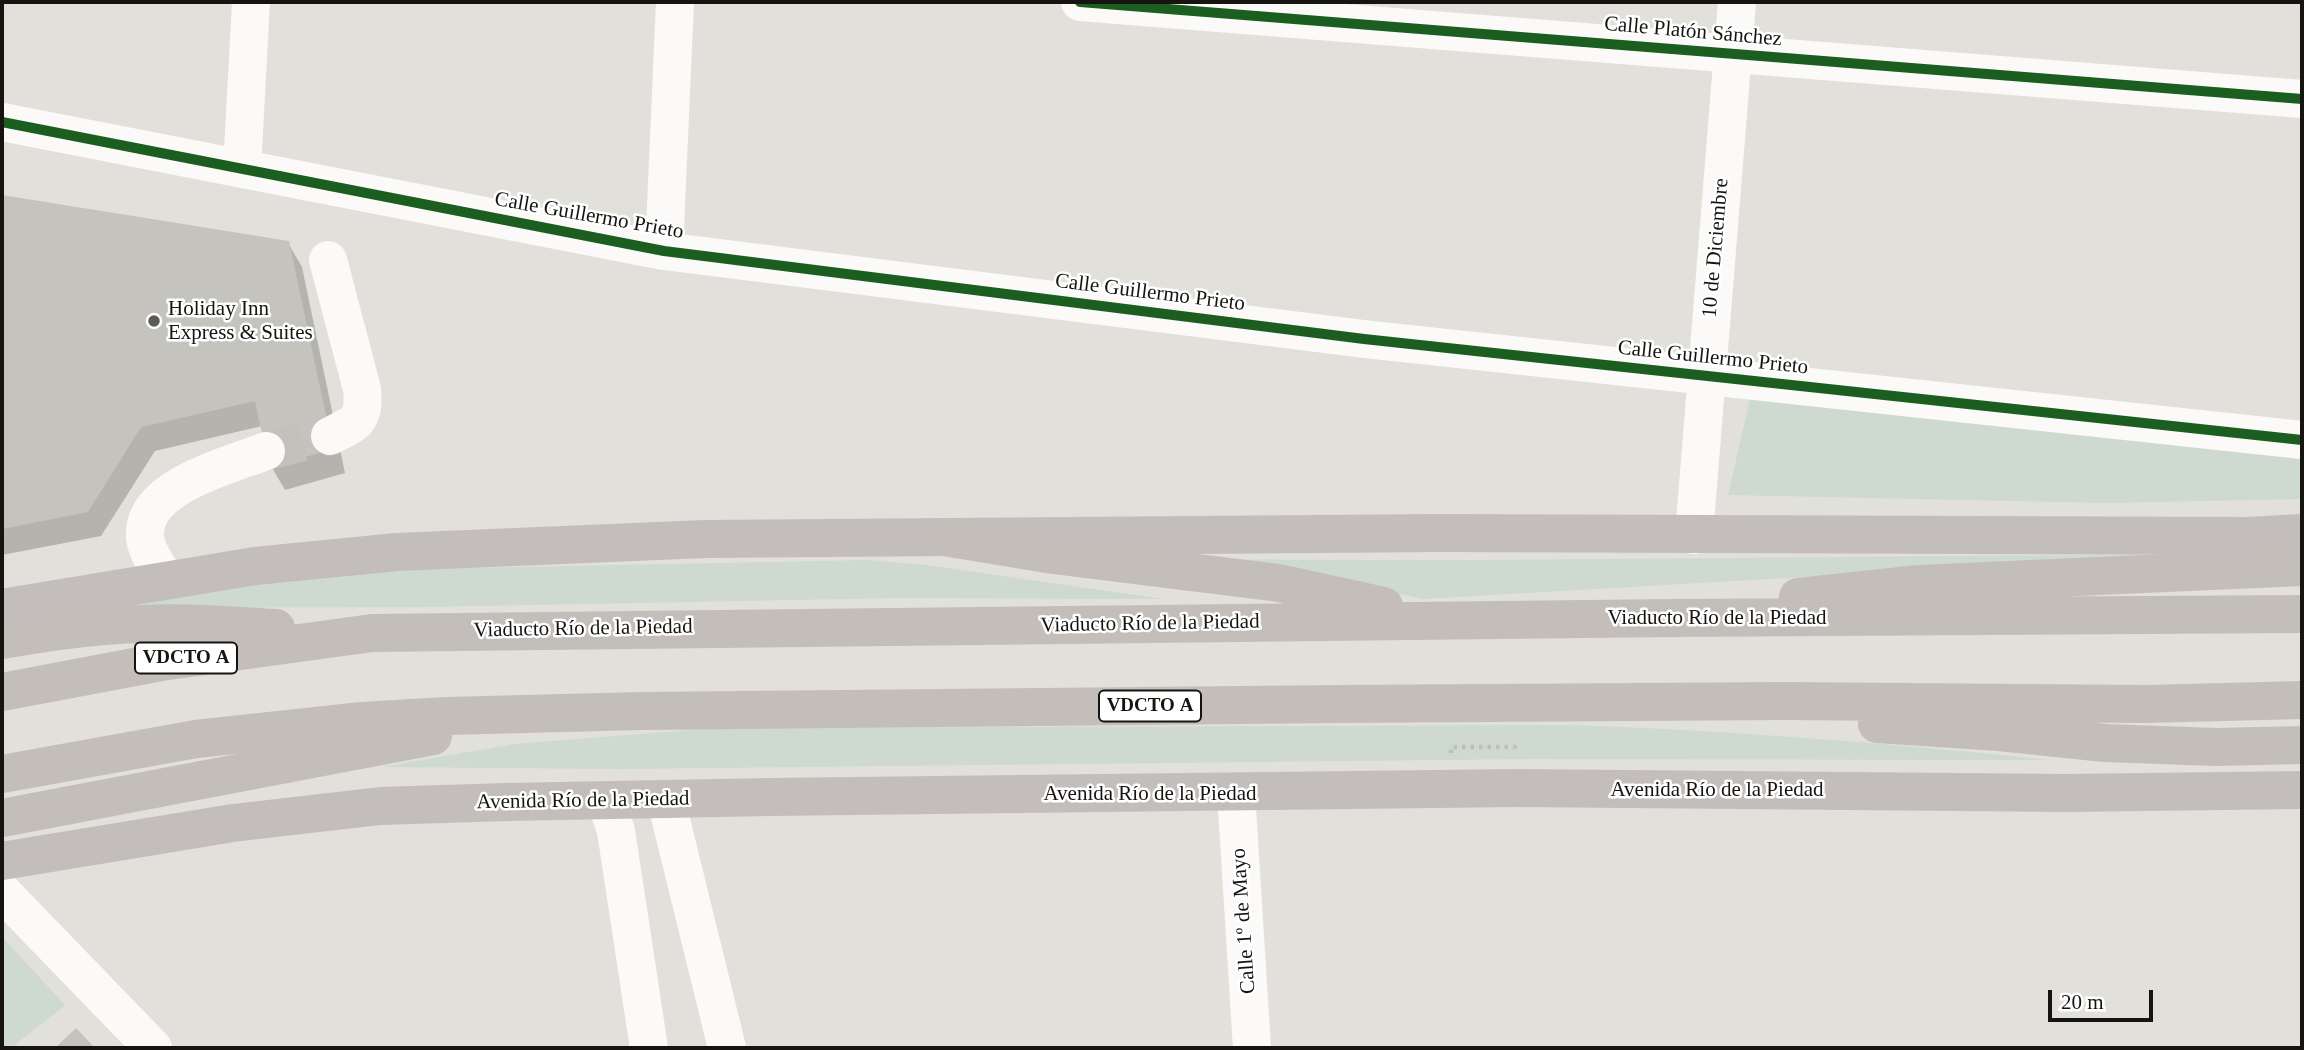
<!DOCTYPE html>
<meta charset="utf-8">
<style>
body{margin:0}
#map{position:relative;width:2304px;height:1050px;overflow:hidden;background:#e2e0da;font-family:Georgia,serif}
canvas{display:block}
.frame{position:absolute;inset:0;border:4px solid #151411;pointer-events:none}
.scale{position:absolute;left:2048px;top:990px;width:105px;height:32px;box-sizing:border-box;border:4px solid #151411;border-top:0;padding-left:9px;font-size:21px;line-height:24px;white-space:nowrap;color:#151411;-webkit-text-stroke:5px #fff;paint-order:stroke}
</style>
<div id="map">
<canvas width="2304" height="1050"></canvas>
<div class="frame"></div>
<div class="scale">20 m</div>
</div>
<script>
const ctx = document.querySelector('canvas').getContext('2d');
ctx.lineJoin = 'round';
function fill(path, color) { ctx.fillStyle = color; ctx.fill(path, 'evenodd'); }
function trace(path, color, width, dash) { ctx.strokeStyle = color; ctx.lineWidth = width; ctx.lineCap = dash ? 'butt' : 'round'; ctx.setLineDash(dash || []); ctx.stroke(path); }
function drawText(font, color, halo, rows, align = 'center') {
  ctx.font = font + ' Georgia,serif'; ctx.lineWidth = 5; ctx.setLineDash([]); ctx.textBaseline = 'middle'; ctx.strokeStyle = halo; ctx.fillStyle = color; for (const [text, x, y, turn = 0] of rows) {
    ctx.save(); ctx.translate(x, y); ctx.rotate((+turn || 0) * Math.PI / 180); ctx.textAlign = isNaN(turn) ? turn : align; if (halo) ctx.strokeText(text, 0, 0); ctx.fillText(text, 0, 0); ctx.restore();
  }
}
fill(new Path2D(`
 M 1751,395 L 2302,455 L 2302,499 L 2108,503 L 1728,495 Z
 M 2184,555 L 1423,599 L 1361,586 L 1187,559 C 1519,563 1852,555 2184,555 Z
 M 868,560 L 926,565 L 1163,599 L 897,598 L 427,607 L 136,608 L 11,620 L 202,584 L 420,569 Z
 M 1574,725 C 1733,731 1891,743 2049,760 L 1531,759 L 619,769 L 382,767 L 514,744 L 717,728 Z
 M 2,937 L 65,1005 L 11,1048 L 2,1048 Z`), '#ced9d0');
fill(new Path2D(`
 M 2,196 L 288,243 L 302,267 L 345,473 L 285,490 L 271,466 L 262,426 L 155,451 L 101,536 L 2,555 Z`), '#0003');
fill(new Path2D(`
 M 2,195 L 289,241 L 333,449 L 269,467 L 255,401 L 141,427 L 88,512 L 2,529 Z
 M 76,1028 L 95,1048 L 55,1048 Z`), '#c5c3be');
trace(new Path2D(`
 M 266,451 L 330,436`), '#c3c1bc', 38, [38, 19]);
trace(new Path2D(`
 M 1451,753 L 1451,747 L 1515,747 L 1515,753`), '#c1bfbe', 4.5, [3.5, 5]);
trace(new Path2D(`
 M 1080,2 L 2302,99
 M 2,122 L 664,251 L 1364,339 L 2302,440
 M 242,169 L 251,2
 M 664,251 L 675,2
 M 328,260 L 362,389 C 365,421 356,423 330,436
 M 1694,535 L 1737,2
 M 166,580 C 158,566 143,549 145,531 C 148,485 230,465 266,451
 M 1236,793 L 1252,1048
 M 666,800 L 727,1048
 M 606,801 L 616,831 L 649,1048
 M 2,892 L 153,1048`), '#fbfaf9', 38);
trace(new Path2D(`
 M 2,608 L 255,566 L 397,552 L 705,539 L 1438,533 L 2247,536 L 2302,533
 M 2,861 L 233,823 L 380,806 L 507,802 L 770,797 L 1517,788 L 2067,793 L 2302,790`), '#c3bebc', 38);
trace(new Path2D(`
 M 950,538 L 1053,555 L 1279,583 L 1384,606
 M 1798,597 L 1919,584 L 2302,567
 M 2,640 C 48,632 94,625 141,624 C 186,622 231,625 276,628
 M 2,692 L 161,662 L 372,633 L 1672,618 L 2302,614
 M 1877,724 L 1999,732 L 2105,743 L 2216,747 L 2302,745
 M 2,774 L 196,739 L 362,721 L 446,716 L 642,711 L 1340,704 L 1785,701 L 2146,704 L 2302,700
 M 2,818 L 433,736`), '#c4bebb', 38);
trace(new Path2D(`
 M 1080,2 L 2302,99
 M 2,122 L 664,251 L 1364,339 L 2302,440`), '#1b5e20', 10);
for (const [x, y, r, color] of [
 [154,321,7,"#5d5b57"]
]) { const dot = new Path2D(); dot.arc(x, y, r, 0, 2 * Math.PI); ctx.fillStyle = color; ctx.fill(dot); trace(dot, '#fff', 2.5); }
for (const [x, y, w] of [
 [186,658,102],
 [1150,706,102]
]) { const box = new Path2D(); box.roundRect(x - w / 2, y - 15.5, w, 31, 5); ctx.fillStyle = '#fff'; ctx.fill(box); trace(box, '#151411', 2); }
drawText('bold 19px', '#151411', null, [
 ["VDCTO A",186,658],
 ["VDCTO A",1150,706]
]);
drawText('21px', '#151411', '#fff', [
 ["Calle Platón Sánchez",1693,32,5],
 ["Calle Guillermo Prieto",589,216,10],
 ["10 de Diciembre",1716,248,-85],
 ["Calle Guillermo Prieto",1150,293,7],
 ["Calle Guillermo Prieto",1713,358,6],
 ["Viaducto Río de la Piedad",1717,618],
 ["Viaducto Río de la Piedad",1150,624,-1],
 ["Viaducto Río de la Piedad",583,629,-1],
 ["Avenida Río de la Piedad",1717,790],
 ["Avenida Río de la Piedad",1150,794],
 ["Avenida Río de la Piedad",583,801,-1],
 ["Calle 1º de Mayo",1244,921,-94]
]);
drawText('21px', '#151411', '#fff', [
 ["Holiday Inn",168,309],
 ["Express & Suites",168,333]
], 'left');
</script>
